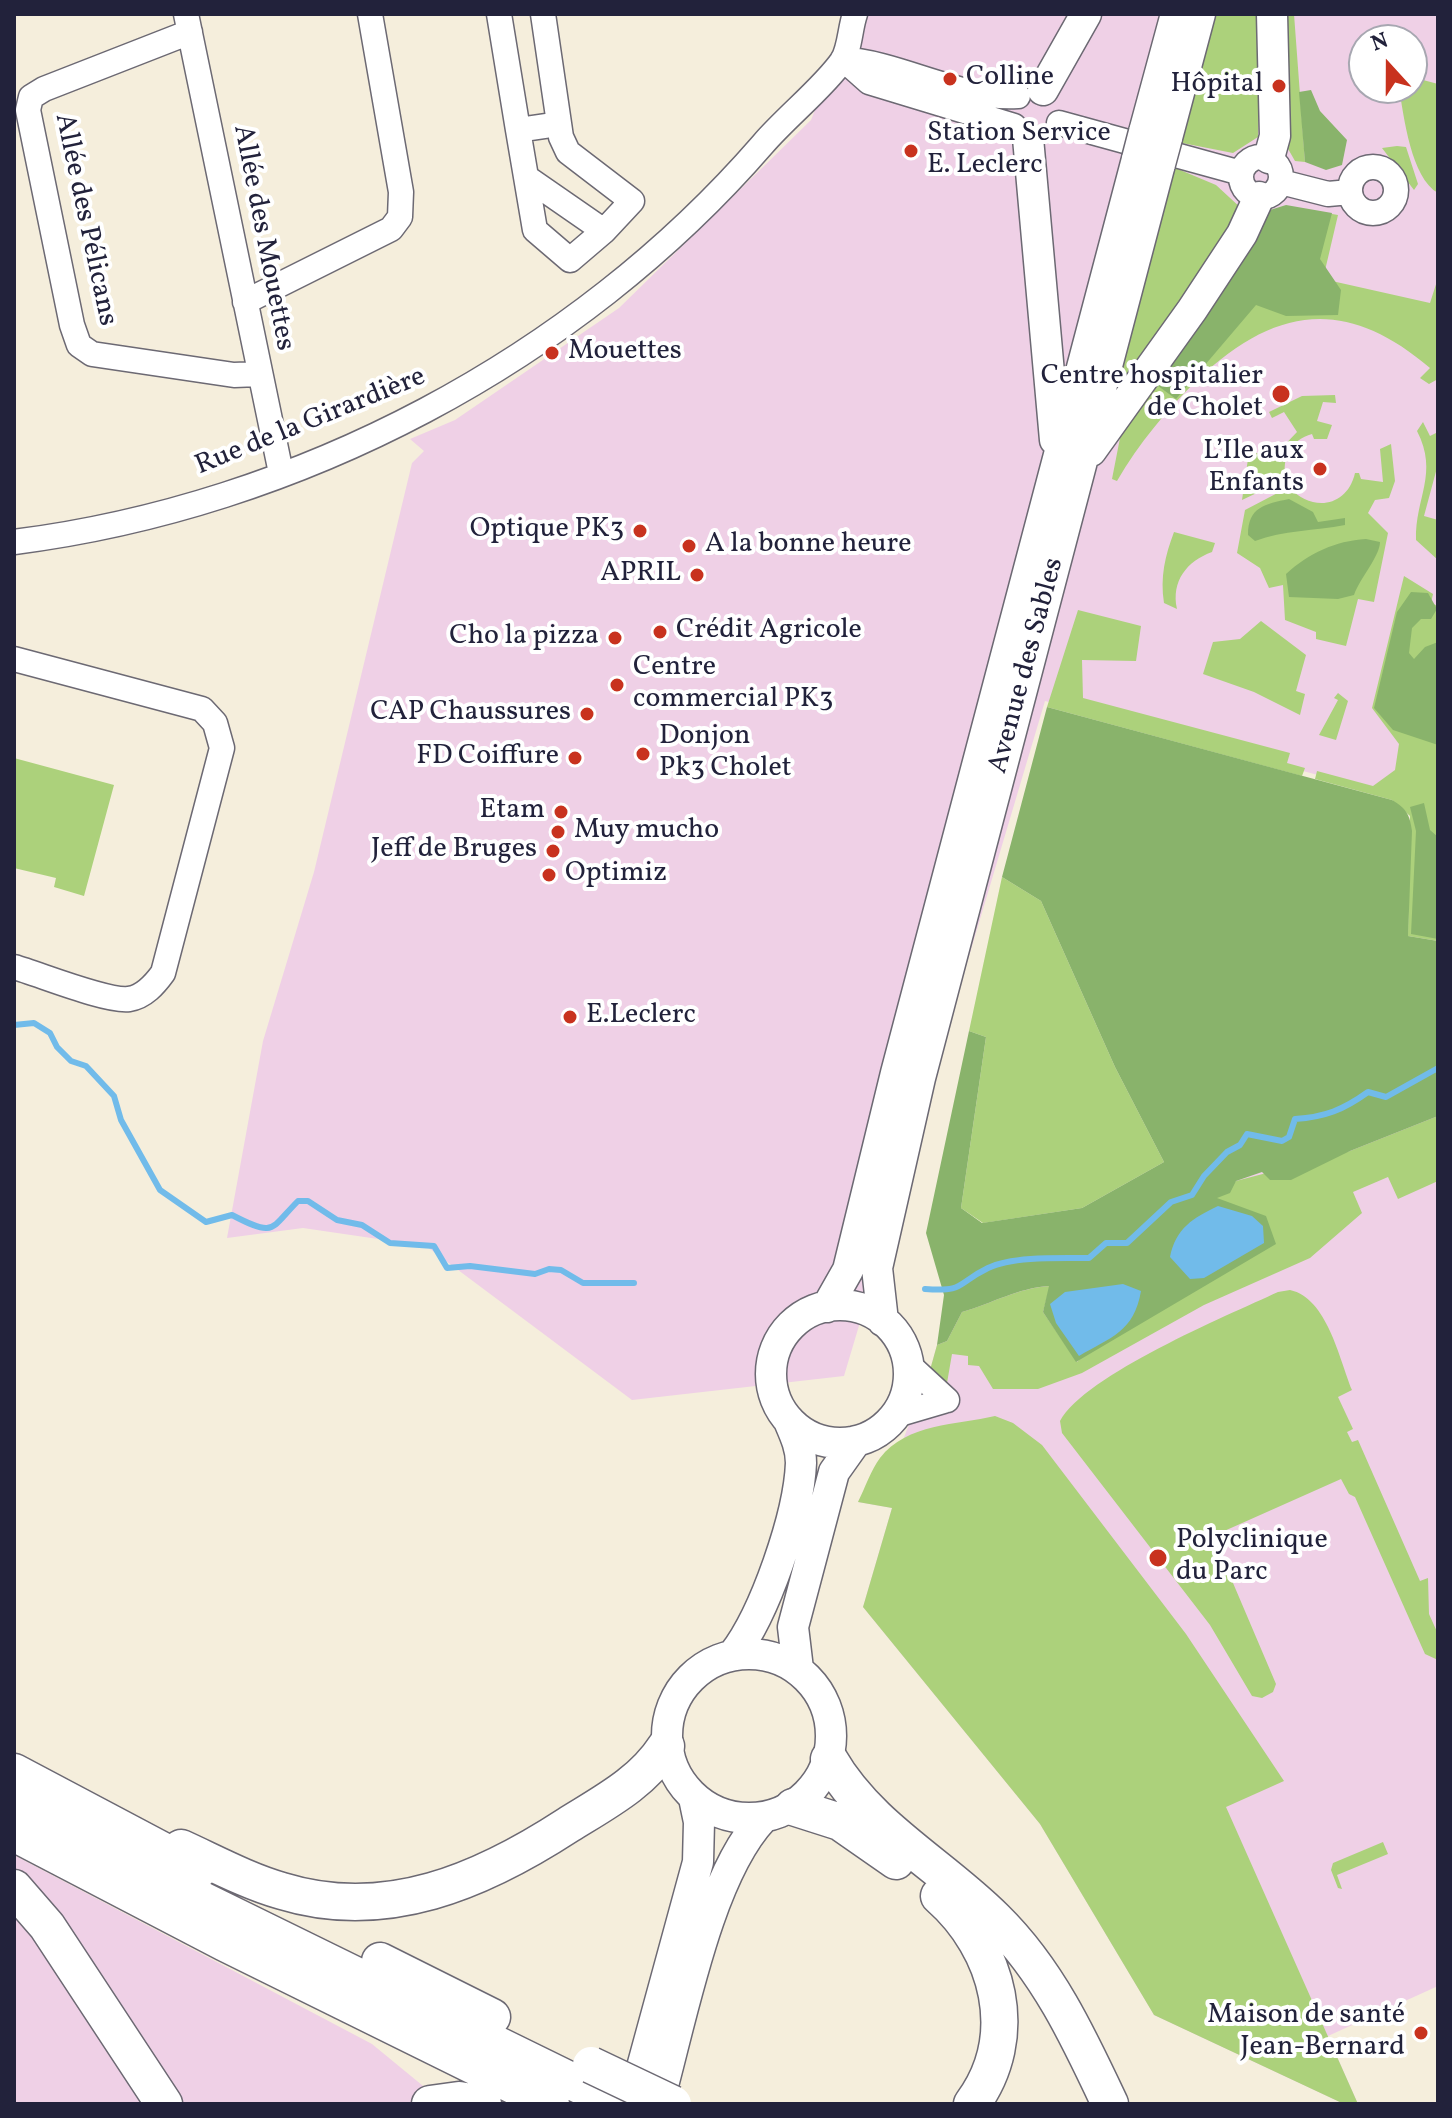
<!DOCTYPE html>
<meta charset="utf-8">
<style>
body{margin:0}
#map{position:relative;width:1452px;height:2118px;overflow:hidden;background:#f5eedc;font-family:Vollkorn,serif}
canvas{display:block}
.frame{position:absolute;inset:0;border:16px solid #22223b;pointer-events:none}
.north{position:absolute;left:1348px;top:24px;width:80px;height:80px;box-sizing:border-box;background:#fff;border:2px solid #a7a7b1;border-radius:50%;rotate:339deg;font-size:22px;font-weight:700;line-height:32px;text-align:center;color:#22223b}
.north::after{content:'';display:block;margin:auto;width:28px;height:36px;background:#c8321e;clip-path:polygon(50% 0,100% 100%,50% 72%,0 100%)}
</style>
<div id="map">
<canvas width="1452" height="2118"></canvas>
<div class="frame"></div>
<div class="north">N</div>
</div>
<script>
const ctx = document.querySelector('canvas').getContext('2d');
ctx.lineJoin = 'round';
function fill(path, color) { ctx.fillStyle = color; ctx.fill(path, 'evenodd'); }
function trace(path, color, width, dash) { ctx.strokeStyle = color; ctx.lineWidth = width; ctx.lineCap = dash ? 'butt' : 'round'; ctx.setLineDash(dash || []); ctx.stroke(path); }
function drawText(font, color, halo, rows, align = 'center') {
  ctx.font = font + ' Vollkorn,serif'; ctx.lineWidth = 8; ctx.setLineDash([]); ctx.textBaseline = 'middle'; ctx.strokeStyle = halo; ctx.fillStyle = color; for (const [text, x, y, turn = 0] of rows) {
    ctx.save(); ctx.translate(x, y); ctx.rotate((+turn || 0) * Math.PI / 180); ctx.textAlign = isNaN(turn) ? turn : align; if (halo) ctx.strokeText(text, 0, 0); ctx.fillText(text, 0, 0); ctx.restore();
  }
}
fill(new Path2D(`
 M 854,14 L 1438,14 L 1438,938 L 1410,800 L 1045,701 L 844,1376 L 632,1400 L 426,1246 L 303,1228 L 227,1238 L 263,1041 L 314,872 L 412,463 L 424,451 L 410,439 L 455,420 L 619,308 L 811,120 ZM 1364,40 L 1412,40 L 1412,88 L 1364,88 Z
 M 1438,1076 L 1438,1986 L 1328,2036 L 1358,2104 L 1344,2104 L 1154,2015 L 1040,1824 L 863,1607 L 892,1508 L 858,1502 L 881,1457 L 903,1440 L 930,1370 L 947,1309 Z
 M 14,1855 L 372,2044 L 445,2104 L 14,2104 Z`), '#efd0e6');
fill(new Path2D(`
 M 1212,14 L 1262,14 L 1258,137 L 1233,153 L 1177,142 Z
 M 1280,14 L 1294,14 L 1305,162 L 1295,161 L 1287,147 Z
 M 1412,77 L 1438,84 L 1438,193 C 1411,178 1404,117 1399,88 L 1412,88 Z
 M 1397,146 L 1406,147 L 1418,184 L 1414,190 L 1382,148 Z
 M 1173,167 L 1216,185 L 1242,209 L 1111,400 Z
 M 1315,211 L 1338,215 L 1323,279 L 1430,303 L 1438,278 L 1438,379 L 1429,384 L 1420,378 L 1430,368 C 1346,296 1275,306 1197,380 C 1166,411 1139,443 1117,481 L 1112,479 L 1120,438 L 1163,373 Z
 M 1335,395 L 1336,403 L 1323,402 L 1317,421 L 1332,425 L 1327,439 L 1314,439 L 1312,434 C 1291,440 1281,458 1286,479 L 1242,500 L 1249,452 L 1274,456 L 1297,432 L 1284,412 L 1272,418 L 1269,412 L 1302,396 Z
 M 1423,422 L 1430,436 L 1438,432 L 1438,464 L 1424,516 L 1438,520 L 1438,560 L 1416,540 C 1415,497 1439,474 1417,431 Z
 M 1391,444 L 1395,481 L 1389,498 L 1375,500 L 1368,513 L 1388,533 L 1374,602 L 1358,599 L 1346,646 L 1316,639 L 1316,632 L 1285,620 L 1283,585 L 1269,588 L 1260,568 L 1237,553 L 1245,510 L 1289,487 C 1311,512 1347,508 1355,473 L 1359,473 L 1361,479 L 1383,482 L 1380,449 Z
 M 1174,532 L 1215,543 L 1212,552 C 1187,561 1171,581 1177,609 L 1164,603 C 1160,577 1165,556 1174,532 Z
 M 1404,576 L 1433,594 L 1431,603 L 1438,606 L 1438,941 L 1408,936 L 1410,816 L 1392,800 L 1315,779 L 1317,771 L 1373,786 L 1395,770 L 1399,744 L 1372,708 Z
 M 1078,610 L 1141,626 L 1136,661 L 1082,660 L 1083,698 L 1290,753 L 1287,763 L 1305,768 L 1302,776 L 1047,707 Z
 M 1261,621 L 1306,655 L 1296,691 L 1305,694 L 1300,715 L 1254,692 L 1203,674 L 1213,642 L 1240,639 Z
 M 1338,693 L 1348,701 L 1336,740 L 1319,735 L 1338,700 L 1334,698 Z
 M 14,758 L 114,785 L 84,896 L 54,887 L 56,878 L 14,868 Z
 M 1002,877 L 1041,901 L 1115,1067 L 1164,1162 L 1082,1208 L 983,1223 L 961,1208 L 986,1037 L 969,1031 Z
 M 1438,1116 L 1438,1181 L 1398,1199 L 1388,1177 L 1353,1192 L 1362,1213 L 1310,1258 L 1204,1305 L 1082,1373 L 1038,1389 L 993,1389 L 979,1366 L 968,1365 L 968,1356 L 952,1354 L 947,1383 L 930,1370 L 937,1345 L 947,1341 L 962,1312 C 993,1303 1018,1288 1050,1286 L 1043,1312 L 1077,1362 L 1216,1198 L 1236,1181 L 1350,1151 Z
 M 1290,1290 C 1327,1298 1339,1358 1352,1390 L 1338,1397 L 1353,1429 L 1347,1432 L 1352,1442 L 1358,1440 L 1420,1581 L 1428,1578 L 1429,1614 L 1438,1634 L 1438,1660 L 1425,1654 L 1355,1497 L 1349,1494 L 1341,1479 L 1213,1536 L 1276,1684 L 1273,1692 L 1262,1698 L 1252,1696 L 1210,1625 L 1062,1433 L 1060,1421 C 1085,1375 1226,1316 1278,1292 Z
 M 995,1416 L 1013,1423 L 1042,1445 L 1186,1634 L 1284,1781 L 1226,1807 L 1358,2104 L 1344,2104 L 1154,2015 L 1040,1824 L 863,1607 L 892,1508 L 858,1502 C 865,1488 871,1470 880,1458 C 907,1423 957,1425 995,1416 Z
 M 1383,1842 L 1388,1854 L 1337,1875 L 1342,1889 L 1338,1888 L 1331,1870 L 1333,1863 Z`), '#acd17b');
fill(new Path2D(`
 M 1311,90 L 1320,111 L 1347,140 L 1342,165 L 1326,170 L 1305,162 L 1299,92 Z
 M 1286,205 L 1332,213 L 1320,259 L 1341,290 L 1338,315 L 1286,316 L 1256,305 L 1176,399 L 1154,383 L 1270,210 Z
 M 1289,499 L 1313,512 L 1318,522 L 1345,518 L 1345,525 C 1315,531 1283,530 1255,541 L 1248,535 C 1248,507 1265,504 1289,499 Z
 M 1366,539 L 1380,542 C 1380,556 1360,578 1354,595 L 1338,599 L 1289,597 L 1286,574 C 1309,553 1335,541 1366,539 Z
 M 1411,592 L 1428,593 L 1437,609 L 1431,619 L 1421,619 L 1412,628 L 1409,653 L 1414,659 L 1425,647 L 1438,642 L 1438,745 L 1393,730 L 1374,708 L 1397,612 Z
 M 1047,707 L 1392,800 C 1406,808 1410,815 1412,831 L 1408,936 L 1438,941 L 1438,1116 L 1350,1151 L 1291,1180 L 1270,1180 L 1262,1172 L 1236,1181 L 1230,1193 L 1217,1198 L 1266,1216 L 1276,1244 L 1076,1362 L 1043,1312 L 1049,1286 C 1018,1288 993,1303 962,1312 L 947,1341 L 937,1345 L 944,1295 L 926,1233 L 969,1031 L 986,1037 L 961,1208 L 982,1223 L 1082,1208 L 1164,1162 L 1115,1067 L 1041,901 L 1002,877 Z
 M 1424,803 L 1430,830 L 1438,837 L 1438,939 L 1411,934 L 1416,831 L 1410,807 Z`), '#89b36b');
fill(new Path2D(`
 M 1218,1206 L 1252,1216 L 1263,1226 L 1264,1243 L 1204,1278 L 1190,1279 L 1170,1257 C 1176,1228 1193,1218 1218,1206 Z
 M 1123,1284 L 1141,1291 C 1134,1332 1111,1337 1079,1356 L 1056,1323 L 1050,1304 L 1065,1292 Z`), '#71bbea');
trace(new Path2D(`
 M 14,1025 L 34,1023 L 50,1033 L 57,1047 L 71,1061 L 86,1066 L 114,1096 L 121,1120 L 160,1190 L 206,1222 L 232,1215 C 276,1238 270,1229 298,1201 L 308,1201 L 337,1220 L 362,1225 L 390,1243 L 434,1246 L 447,1268 L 470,1266 L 535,1274 L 549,1269 L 561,1270 L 583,1283 L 634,1283
 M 925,1289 C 966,1292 955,1284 988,1268 C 1012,1256 1061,1258 1089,1258 L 1106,1243 L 1127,1243 L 1171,1202 L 1192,1195 L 1204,1176 L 1227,1152 L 1240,1145 L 1247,1134 L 1282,1141 L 1289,1137 L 1295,1119 C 1325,1117 1343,1110 1368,1092 L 1386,1097 L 1438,1068`), '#71bbea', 6);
const minor = new Path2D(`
 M 186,14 L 281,473
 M 499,14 L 518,130 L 559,124
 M 190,32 L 44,89 L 31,97 L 28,110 L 72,325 L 79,345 L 92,354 L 234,375 L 259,374
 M 843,59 L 869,82 L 1014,126
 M 843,59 C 903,64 959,100 1018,96
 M 1059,123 L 1241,173
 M 518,130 L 526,177 L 604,231 L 632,201 L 568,152 L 561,137 L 543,14
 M1241 177a20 20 0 1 1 40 0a20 20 0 1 1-40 0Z
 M1350 190a23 23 0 1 1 46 0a23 23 0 1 1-46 0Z
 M 526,177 L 535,230 L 570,260 L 604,231
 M 1281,182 L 1328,194 L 1350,192
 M 245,302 L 391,229 L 400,217 L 401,192 L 370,14
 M 14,542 C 298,506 576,360 763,144 C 785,118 824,87 842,61 C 850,49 850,28 855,14
 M 14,659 L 202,709 L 215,723 L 222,748 L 163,973 C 155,984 144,997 129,999 C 107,1002 39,974 14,967
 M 908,1364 L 947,1400
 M 896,1415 L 947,1400`);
const major = new Path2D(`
 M 1043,90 L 1086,14
 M 1144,132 L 1176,14
 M 1028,138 L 1055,440
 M 1167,138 L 1200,14
 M 1269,158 L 1275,136 L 1272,14
 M 1091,451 L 1192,310 L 1242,234 L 1259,197
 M771 1374a69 69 0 1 1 138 0a69 69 0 1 1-138 0Z
 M 827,1307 L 848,1270 L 896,1073 L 1137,159
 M 883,1321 L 877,1268 L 920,1078 L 1160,164
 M667 1736a82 82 0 1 1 164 0a82 82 0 1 1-164 0Z
 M 733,1655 C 765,1614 799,1515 801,1463 C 801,1448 795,1435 789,1421
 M 798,1669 L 793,1627 L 834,1472 L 856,1441
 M 632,2104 L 698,1862 L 699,1822 L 694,1798
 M 658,2104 C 681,2023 707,1877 763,1818`);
const highway = new Path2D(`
 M 829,1759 C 868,1827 941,1865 995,1919 C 1048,1971 1079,2038 1110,2104
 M 14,1772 L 199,1870
 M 14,1802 L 206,1902 L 618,2104
 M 793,1807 L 840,1822 L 896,1861
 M 14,1833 L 225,1943 L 551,2104
 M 181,1848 C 214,1863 247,1881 282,1891 C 386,1923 482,1881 568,1825 C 605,1802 642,1783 666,1746
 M 14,1888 L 47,1926 L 164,2104
 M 939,1896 C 999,1949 1022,2036 972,2104
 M 380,1961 L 492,2017
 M 430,2104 L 459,2100 L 483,2104`);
trace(minor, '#6c6973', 27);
trace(major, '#6c6973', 33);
trace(highway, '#6c6973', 39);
trace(minor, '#fff', 24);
trace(major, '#fff', 30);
trace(highway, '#fff', 36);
const majorBridge = new Path2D(`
 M 1137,159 L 1144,132
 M 1160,164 L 1167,138`);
const highwayBridge = new Path2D(`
 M 591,2065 L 673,2104`);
trace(majorBridge, '#6c6973', 33, []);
trace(highwayBridge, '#6c6973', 39, []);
trace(majorBridge, '#fff', 30);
trace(highwayBridge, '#fff', 36);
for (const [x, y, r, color] of [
 [950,79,8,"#c8321e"],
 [1279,86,8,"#c8321e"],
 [911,151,8,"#c8321e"],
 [552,353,8,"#c8321e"],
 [1281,394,10,"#c8321e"],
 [1320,469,8,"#c8321e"],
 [640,531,8,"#c8321e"],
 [689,546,8,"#c8321e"],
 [697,575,8,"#c8321e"],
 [660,632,8,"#c8321e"],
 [615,638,8,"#c8321e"],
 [617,685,8,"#c8321e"],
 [587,714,8,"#c8321e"],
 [643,754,8,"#c8321e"],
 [575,758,8,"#c8321e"],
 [561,812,8,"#c8321e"],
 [558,832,8,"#c8321e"],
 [553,851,8,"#c8321e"],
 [549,875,8,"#c8321e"],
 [570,1017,8,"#c8321e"],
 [1158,1558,10,"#c8321e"],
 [1421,2033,8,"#c8321e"]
]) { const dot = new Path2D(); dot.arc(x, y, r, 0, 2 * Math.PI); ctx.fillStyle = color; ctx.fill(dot); trace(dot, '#fff', 3); }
drawText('28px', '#22223b', '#fff', [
 ["Colline",966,79],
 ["Hôpital",1263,86,"right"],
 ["Station Service",927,135],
 ["E. Leclerc",927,167],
 ["Mouettes",568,353],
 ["Centre hospitalier",1263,378,"right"],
 ["de Cholet",1263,410,"right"],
 ["L’Ile aux",1304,453,"right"],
 ["Enfants",1304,485,"right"],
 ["Optique PK3",624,531,"right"],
 ["A la bonne heure",705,546],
 ["APRIL",681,575,"right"],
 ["Crédit Agricole",676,632],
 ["Cho la pizza",599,638,"right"],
 ["Centre",633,669],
 ["commercial PK3",633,701],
 ["CAP Chaussures",571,714,"right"],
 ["Donjon",659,738],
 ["Pk3 Cholet",659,770],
 ["FD Coiffure",559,758,"right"],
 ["Etam",545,812,"right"],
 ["Muy mucho",574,832],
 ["Jeff de Bruges",537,851,"right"],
 ["Optimiz",565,875],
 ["E.Leclerc",586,1017],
 ["Polyclinique",1176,1542],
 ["du Parc",1176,1574],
 ["Maison de santé",1405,2017,"right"],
 ["Jean-Bernard",1405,2049,"right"]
], 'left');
drawText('28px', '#22223b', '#fff', [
 ["Allée des Pélicans",84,220,78],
 ["Allée des Mouettes",262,238,79],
 ["Rue de la Girardière",311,423,-22],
 ["Avenue des Sables",1028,666,-75]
]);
</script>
